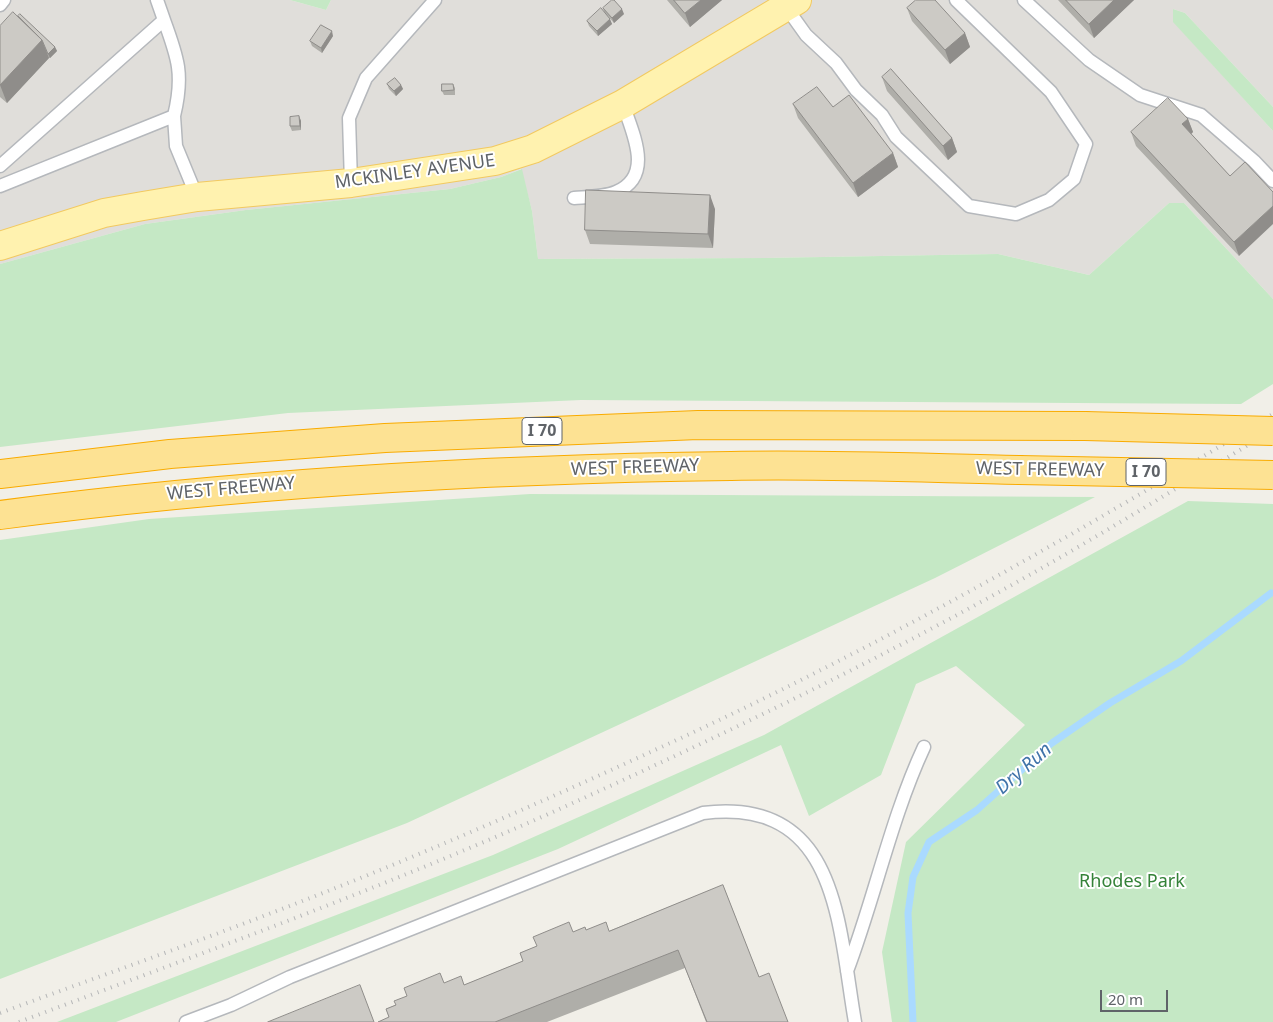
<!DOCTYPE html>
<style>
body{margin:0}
#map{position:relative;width:1273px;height:1022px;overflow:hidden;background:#f1efe8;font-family:"Noto Sans",sans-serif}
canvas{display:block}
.scale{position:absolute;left:1100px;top:990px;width:68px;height:22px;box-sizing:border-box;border:2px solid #5f6368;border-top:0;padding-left:6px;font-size:15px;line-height:18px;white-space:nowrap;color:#5f6368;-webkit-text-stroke:4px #fff;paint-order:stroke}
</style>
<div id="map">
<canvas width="1273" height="1022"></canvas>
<div class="scale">20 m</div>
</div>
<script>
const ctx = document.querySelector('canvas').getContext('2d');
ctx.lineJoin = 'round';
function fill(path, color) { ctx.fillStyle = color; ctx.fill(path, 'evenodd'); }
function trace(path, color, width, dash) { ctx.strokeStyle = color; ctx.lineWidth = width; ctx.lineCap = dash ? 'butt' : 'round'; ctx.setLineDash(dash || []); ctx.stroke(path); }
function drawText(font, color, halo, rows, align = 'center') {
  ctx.font = font + ' "Noto Sans",sans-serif'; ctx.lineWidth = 4; ctx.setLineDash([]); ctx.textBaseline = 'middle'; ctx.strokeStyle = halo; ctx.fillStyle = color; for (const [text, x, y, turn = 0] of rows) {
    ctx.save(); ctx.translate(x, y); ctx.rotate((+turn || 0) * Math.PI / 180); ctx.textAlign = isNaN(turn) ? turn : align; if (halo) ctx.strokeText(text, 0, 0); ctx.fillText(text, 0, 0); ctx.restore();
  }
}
fill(new Path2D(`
 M 0,0 L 290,0 L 326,10 L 331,0 L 1273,0 L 1273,107 L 1185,13 L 1173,9 L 1174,22 L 1273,131 L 1273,299 L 1184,203 L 1169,203 L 1089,275 L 998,254 L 765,258 L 538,259 L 532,211 L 521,169 L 501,177 L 450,189 L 246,210 L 145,224 L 0,264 Z`), '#e0deda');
fill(new Path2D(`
 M 290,0 L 331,0 L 326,10 Z
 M 1173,9 L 1185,13 L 1273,107 L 1273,131 L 1173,22 Z
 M 522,169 L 532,211 L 538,259 L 765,258 L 998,254 L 1089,275 L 1169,203 L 1184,203 L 1273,299 L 1273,384 L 1241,404 L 581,400 L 288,413 L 0,447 L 0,264 L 145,224 L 246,210 L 450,189 L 501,177 Z
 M 530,494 L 1095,497 L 935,578 L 407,823 L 0,979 L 0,540 L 149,519 Z
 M 1188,501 L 1273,504 L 1273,1022 L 892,1022 L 882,952 L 906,842 L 1025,725 L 956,666 L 916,684 L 881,775 L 809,816 L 781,745 L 558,849 L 116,1022 L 57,1022 L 493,855 L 764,735 Z`), '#c5e8c5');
trace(new Path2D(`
 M 913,1022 L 908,913 L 913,877 L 929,842 L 977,810 L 1052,743 L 1110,703 L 1181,661 L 1271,593`), '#aadaff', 7);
const service = new Path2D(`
 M 157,0 L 164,20
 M 1024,0 L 1089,60 L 1140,95 L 1201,115 L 1254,161 L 1273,181
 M 0,5 L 4,0
 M 786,7 L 806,35 L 836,63 L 856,90 L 882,115 L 896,137 L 969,206 L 1016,214 L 1049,200 L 1074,179 L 1086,144 L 1051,92 L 956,0
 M 0,166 L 164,20 C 178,58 184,75 174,116
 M 351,183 L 349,118 L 366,78 L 435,0
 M 0,186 L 174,116 L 176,146 L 197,197
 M 574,198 C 587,197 604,197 616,192 C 655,176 632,132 623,104
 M 847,971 C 875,897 891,818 924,747
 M 186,1022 L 231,1005 L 290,977 L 703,813 C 839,796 838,925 855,1022`);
const primary = new Path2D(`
 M 0,246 L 104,213 L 143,206 L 197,197 L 351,183 L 495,161 L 533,149 L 623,104 L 797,0`);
const motorway = new Path2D(`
 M 0,474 L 170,454 L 385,438 L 698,425 L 1085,426
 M 0,515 C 243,483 487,469 731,466 C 827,464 923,468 1019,470`);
trace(service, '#b5b8bc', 15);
trace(primary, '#f2c960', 30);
trace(motorway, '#f9ab00', 30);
trace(service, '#fff', 12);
trace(primary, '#fff2af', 28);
trace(motorway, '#fde293', 28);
trace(new Path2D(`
 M 0,1013 C 89,980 178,949 266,915 C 398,865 529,808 657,749 C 870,652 1074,536 1273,414
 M 19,1022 C 202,953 386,887 564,807 C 723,735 881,659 1033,573 C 1114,527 1193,478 1273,430`), '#b6b7b8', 4, [1, 6]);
const motorwayBridge = new Path2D(`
 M 1085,426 L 1273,431
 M 1019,470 L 1273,475`);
trace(motorwayBridge, '#f9ab00', 30, []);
trace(motorwayBridge, '#fde293', 28);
fill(new Path2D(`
 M 667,0 L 722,0 L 690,27 Z
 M 1058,0 L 1134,0 L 1094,38 Z
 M 603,8 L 624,14 L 614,23 L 607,15 L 612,24 L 598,36 L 589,26 L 587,21 L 604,12 Z
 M 907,8 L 965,33 L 970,47 L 950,64 L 912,21 Z
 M 18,16 L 55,47 L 57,51 L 50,58 L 49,58 L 7,103 L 0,97 L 0,26 Z
 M 333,36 L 322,53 L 312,46 L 310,41 Z
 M 882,77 L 952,138 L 957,152 L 948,160 L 887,91 Z
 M 387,84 L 401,85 L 403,89 L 396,96 L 389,89 Z
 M 453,84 L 455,88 L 455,95 L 444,95 L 442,91 Z
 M 793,104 L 833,107 L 893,153 L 898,167 L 858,197 L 798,118 Z
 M 299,116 L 301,121 L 301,130 L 292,131 L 290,126 Z
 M 1188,119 L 1193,132 L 1191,134 L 1230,176 L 1239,256 L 1136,146 L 1131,132 Z
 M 715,209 L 713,248 L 590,244 L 585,230 Z
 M 723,885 L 759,977 L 788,1022 L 706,1022 L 685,968 L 547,1022 L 378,1022 L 389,1018 L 386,1009 L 444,983 L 464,985 L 523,961 L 520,953 L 573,932 L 586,930 L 609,931 Z`), '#afaea9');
fill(new Path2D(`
 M 701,0 L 722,0 L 690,27 L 685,13 Z
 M 1114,0 L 1134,0 L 1094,38 L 1089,24 Z
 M 622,9 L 624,14 L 614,23 L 612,18 Z
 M 610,19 L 612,24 L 598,36 L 597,31 Z
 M 332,31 L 333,36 L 322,53 L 321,48 Z
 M 965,33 L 970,47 L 950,64 L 945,50 Z
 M 42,40 L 49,58 L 7,103 L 0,85 Z
 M 55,47 L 57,51 L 50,58 L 48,54 Z
 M 401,85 L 403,89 L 396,96 L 394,91 Z
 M 299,116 L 301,121 L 301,130 L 300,126 Z
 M 1188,119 L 1193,132 L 1187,138 L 1182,124 Z
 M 952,138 L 957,152 L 948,160 L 943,146 Z
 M 893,153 L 898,167 L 858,197 L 853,183 Z
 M 710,195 L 715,209 L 713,248 L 708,234 Z
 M 1273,206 L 1273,224 L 1239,256 L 1234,242 Z`), '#8f8d8a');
const building = new Path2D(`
 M 612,0 L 614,0 L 622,9 L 612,18 L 603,8 Z
 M 674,0 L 701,0 L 685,13 Z
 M 916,0 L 935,0 L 965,33 L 945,50 L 907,8 Z
 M 1066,0 L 1114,0 L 1089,24 Z
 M 601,8 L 610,19 L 597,31 L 587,21 Z
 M 13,12 L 42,40 L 0,85 L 0,26 Z
 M 20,14 L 55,47 L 48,54 L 42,40 L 18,16 Z
 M 321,25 L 332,31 L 321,48 L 310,41 Z
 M 891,69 L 952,138 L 943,146 L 882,77 Z
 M 395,78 L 401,85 L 394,91 L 387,84 Z
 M 442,84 L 453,84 L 454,90 L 442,91 Z
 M 817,87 L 833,107 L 849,95 L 893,153 L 853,183 L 793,104 Z
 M 1168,98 L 1188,119 L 1182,124 L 1230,176 L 1245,162 L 1273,192 L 1273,206 L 1234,242 L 1131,132 Z
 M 299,116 L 300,126 L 290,126 L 290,117 Z
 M 586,190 L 710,195 L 708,234 L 585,230 Z
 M 723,885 L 759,977 L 769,973 L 788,1022 L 707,1022 L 678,950 L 495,1022 L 378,1022 L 389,1017 L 386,1009 L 396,1005 L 394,1001 L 407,996 L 404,988 L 440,973 L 444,983 L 461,976 L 464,985 L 523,961 L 520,953 L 537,946 L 533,937 L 569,922 L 573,932 L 585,927 L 586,930 L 606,922 L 609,931 Z
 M 360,985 L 374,1022 L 268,1022 Z`);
fill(building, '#cccac5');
trace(building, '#8f8d8a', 1);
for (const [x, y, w] of [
 [542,431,40],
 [1146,472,40]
]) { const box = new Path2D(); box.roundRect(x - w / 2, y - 13.5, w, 27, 4); ctx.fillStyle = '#fff'; ctx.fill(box); trace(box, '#5f6368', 1); }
drawText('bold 16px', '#5f6368', null, [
 ["I 70",542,431],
 ["I 70",1146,472]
]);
drawText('18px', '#5f6368', '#fff', [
 ["MCKINLEY AVENUE",415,172,-8],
 ["WEST FREEWAY",635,468,-2],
 ["WEST FREEWAY",1040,470,1],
 ["WEST FREEWAY",231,489,-5]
]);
drawText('18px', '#348238', '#fff', [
 ["Rhodes Park",1132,882]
]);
drawText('italic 19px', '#4174aa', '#fff', [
 ["Dry Run",1024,769,-41]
]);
</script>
